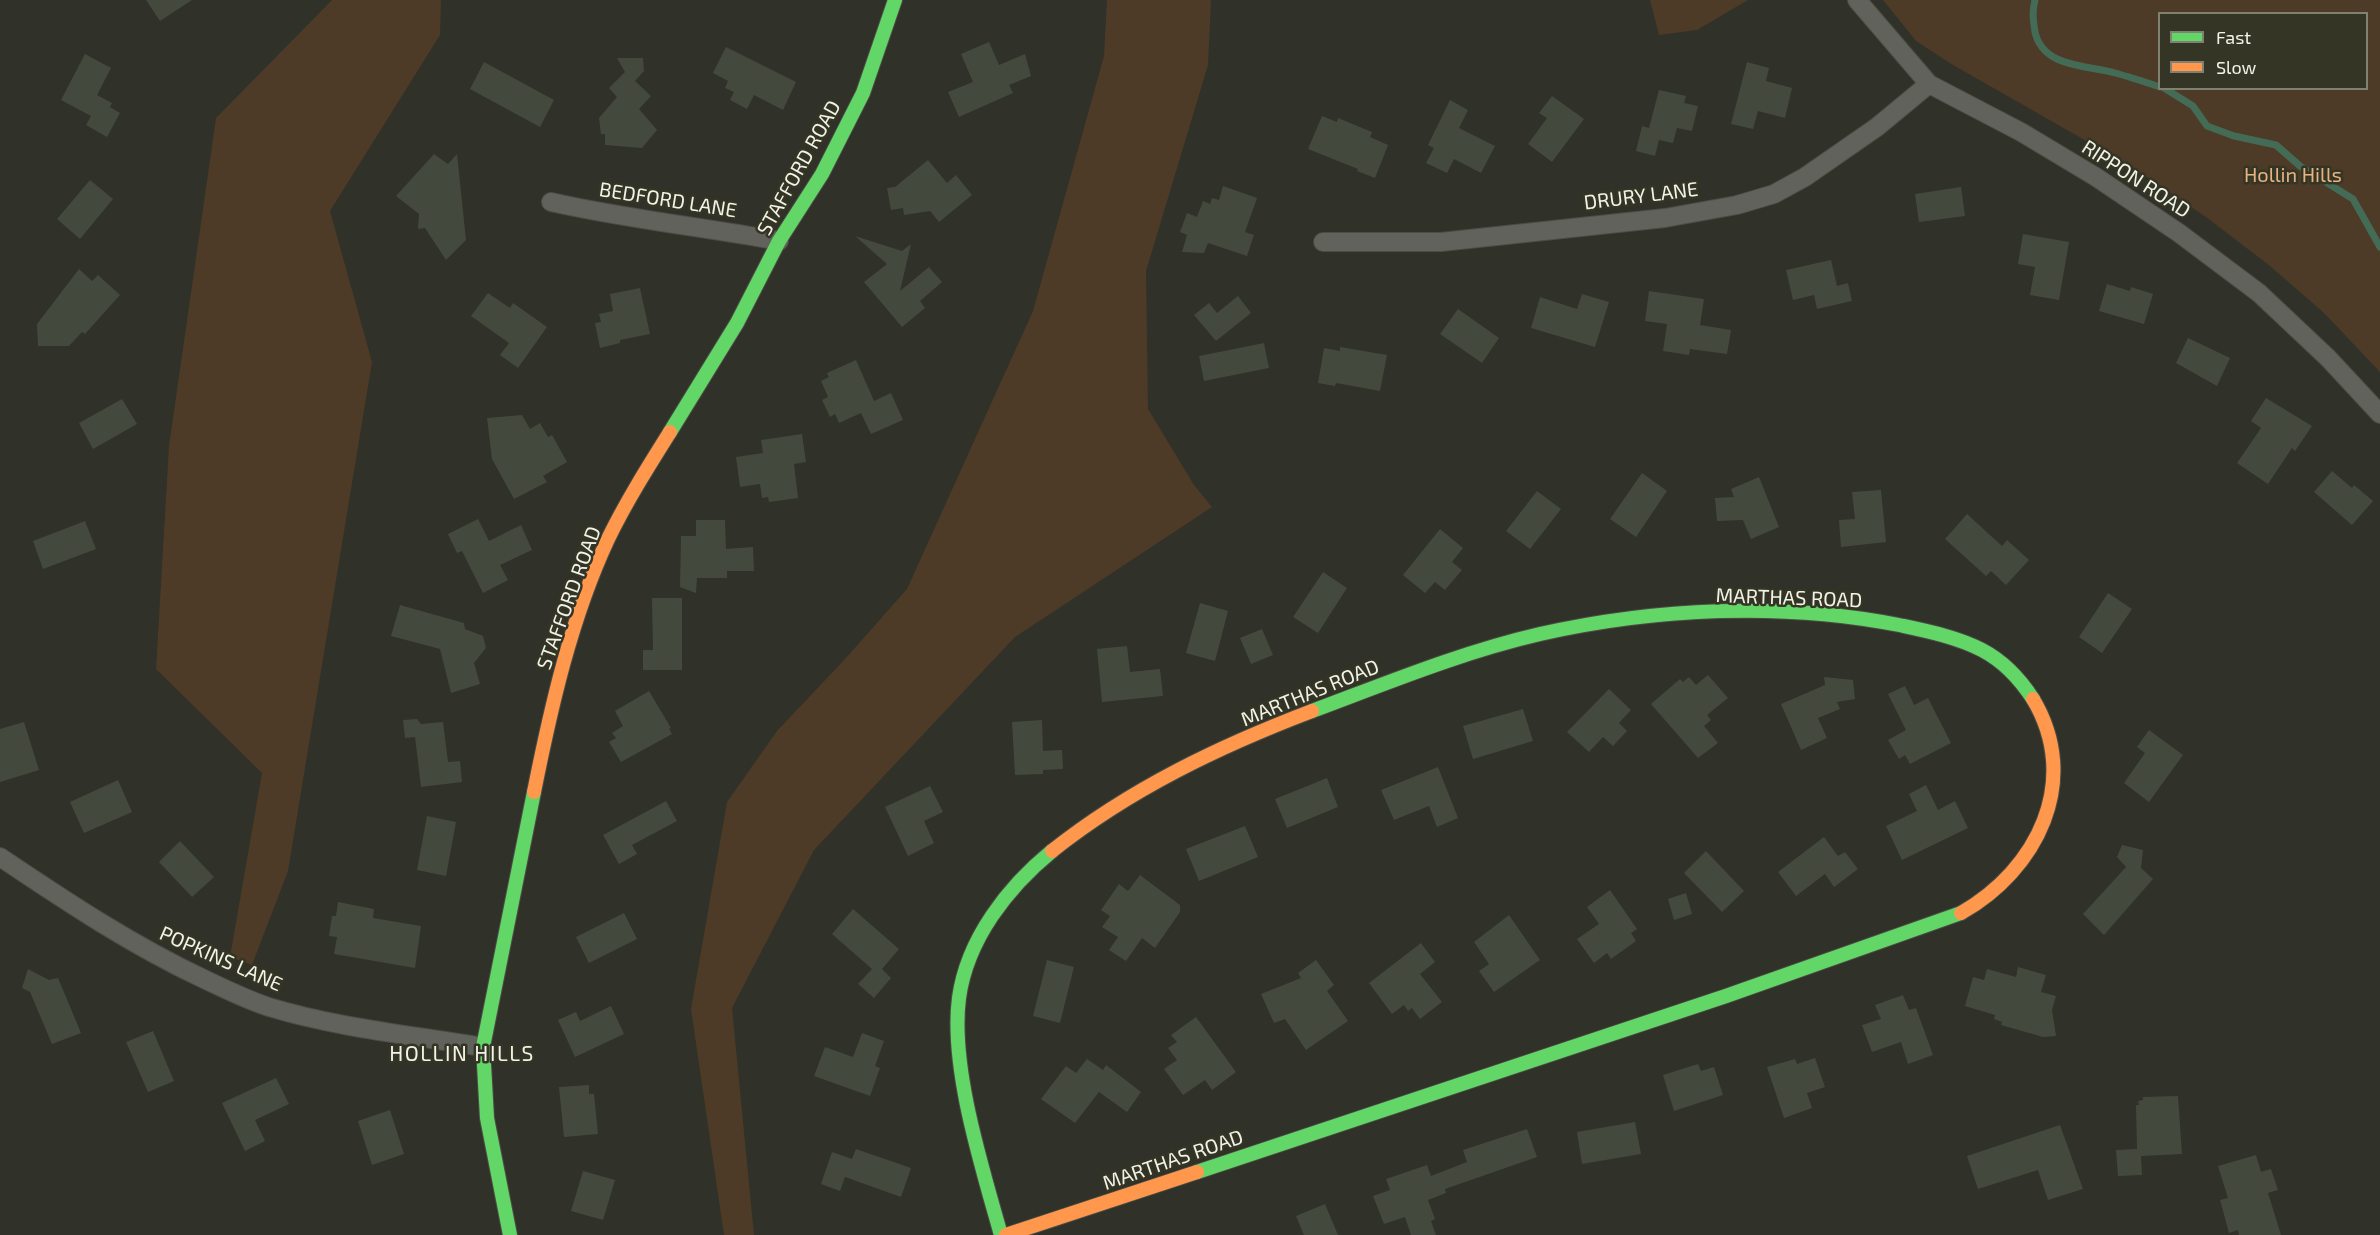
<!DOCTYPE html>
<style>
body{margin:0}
#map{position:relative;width:2380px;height:1235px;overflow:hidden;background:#303128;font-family:"Exo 2",sans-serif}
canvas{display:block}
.legend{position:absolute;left:2158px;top:12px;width:210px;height:78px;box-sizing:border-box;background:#343524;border:2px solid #808172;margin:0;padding:8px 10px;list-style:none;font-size:18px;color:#f2f3e8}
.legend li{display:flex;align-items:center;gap:12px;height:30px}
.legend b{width:30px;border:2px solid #808172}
</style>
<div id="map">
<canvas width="2380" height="1235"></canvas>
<ul class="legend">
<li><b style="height:8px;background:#63d668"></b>Fast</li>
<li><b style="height:8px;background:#ff974d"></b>Slow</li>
</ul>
</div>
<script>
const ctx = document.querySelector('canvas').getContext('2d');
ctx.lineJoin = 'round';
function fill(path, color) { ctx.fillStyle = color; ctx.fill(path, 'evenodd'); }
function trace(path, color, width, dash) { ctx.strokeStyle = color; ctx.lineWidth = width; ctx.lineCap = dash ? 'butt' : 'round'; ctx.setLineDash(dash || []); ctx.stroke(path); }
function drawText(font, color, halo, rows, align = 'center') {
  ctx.font = font + ' "Exo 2",sans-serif'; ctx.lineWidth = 5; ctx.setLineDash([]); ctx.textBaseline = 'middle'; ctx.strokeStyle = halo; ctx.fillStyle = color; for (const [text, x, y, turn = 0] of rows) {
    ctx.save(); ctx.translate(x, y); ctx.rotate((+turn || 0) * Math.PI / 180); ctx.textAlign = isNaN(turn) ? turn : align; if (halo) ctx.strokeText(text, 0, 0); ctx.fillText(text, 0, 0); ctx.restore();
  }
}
fill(new Path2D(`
 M 332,0 L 441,0 L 440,35 L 330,211 L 372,362 L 288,871 L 252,965 L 230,957 L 262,773 L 156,669 L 169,446 L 216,118 Z
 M 1107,0 L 1211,0 L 1208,65 L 1146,271 L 1148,409 L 1194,485 L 1212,507 L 1015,637 L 814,850 L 732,1008 L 754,1235 L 724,1235 L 691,1009 L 727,802 L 777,731 L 845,659 L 907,589 L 1033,311 L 1104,56 Z
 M 1650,0 L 1748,0 L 1697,30 L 1659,35 Z
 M 1883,0 L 2380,0 L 2380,372 L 2324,313 L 2270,266 L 2206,217 L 2132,167 L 1953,65 L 1916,41 ZM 2160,14 L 2366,14 L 2366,88 L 2160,88 Z`), '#4d3b27');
trace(new Path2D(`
 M 2035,0 C 2032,12 2033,19 2035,32 C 2043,68 2087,65 2115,73 C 2130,77 2145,82 2160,87
 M 2164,88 L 2193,106 L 2207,126 L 2234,136 L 2276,145 L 2300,166 L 2353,199 L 2380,247`), '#446b56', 7);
fill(new Path2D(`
 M 146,0 L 192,0 L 160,21 Z
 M 989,42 L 999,65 L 1025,54 L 1031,76 L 1009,85 L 1013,93 L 959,117 L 948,92 L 973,82 L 961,54 Z
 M 726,47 L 796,82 L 783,110 L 754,95 L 747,109 L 730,100 L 734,92 L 725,88 L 728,81 L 713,73 Z
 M 85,54 L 111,68 L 97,95 L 112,103 L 110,107 L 120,113 L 107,137 L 86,125 L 91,116 L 61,100 Z
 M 617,58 L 643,58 L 644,71 L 635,81 L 651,96 L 639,109 L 657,130 L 642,148 L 605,145 L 605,134 L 601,134 L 599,118 L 617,97 L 609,88 L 625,72 Z
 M 484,62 L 554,100 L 540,127 L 470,89 Z
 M 1747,62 L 1769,68 L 1766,81 L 1792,88 L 1785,118 L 1758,111 L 1753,129 L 1731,124 Z
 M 1659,90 L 1686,96 L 1684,103 L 1698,106 L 1692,131 L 1677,128 L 1673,143 L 1659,140 L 1655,156 L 1636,151 L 1642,126 L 1649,128 Z
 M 1552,96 L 1584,119 L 1552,162 L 1528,144 L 1547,118 L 1539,113 Z
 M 1450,100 L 1468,110 L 1459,128 L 1495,146 L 1481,173 L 1454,159 L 1447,173 L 1426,163 L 1434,148 L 1428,145 Z
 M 1322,116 L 1337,122 L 1338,118 L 1372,132 L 1370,137 L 1388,145 L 1375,178 L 1357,171 L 1358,169 L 1308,149 Z
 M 434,154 L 448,164 L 457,154 L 466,240 L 446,260 L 425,228 L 418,229 L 419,214 L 396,196 Z
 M 928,160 L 947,183 L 956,175 L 972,195 L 939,222 L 930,211 L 904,215 L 903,208 L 891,210 L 887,188 L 895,187 Z
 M 90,180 L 113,199 L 80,239 L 57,219 Z
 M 1223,186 L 1257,198 L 1245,232 L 1254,235 L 1247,256 L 1208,243 L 1204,253 L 1182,252 L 1187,235 L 1180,232 L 1187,213 L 1197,217 L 1203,201 L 1210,204 L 1212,198 L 1219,200 Z
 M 1961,187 L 1965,216 L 1919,222 L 1915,194 Z
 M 2023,234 L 2069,242 L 2059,300 L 2030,295 L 2035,267 L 2018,264 Z
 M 855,236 L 902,251 L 911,244 L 900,291 L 929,267 L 942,282 L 920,301 L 925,308 L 902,327 L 864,282 L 887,264 Z
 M 1831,260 L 1837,286 L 1848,283 L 1852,301 L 1817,309 L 1814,295 L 1793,300 L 1786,270 Z
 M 79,269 L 92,281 L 98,275 L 120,295 L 85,334 L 82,332 L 69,346 L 38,346 L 37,324 Z
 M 2107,284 L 2130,291 L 2131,287 L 2153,294 L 2144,324 L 2099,311 Z
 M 640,288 L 650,334 L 620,340 L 620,343 L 600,348 L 595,323 L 601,322 L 599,314 L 613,311 L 610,294 Z
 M 1649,291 L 1704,299 L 1700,325 L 1731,330 L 1727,354 L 1690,349 L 1689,355 L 1663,351 L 1667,324 L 1645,321 Z
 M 488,293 L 510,308 L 513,303 L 547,327 L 518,368 L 500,355 L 509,343 L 471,316 Z
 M 1582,294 L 1609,302 L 1595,347 L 1531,328 L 1540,297 L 1577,309 Z
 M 1238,296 L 1251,313 L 1216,341 L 1194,315 L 1209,303 L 1217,313 Z
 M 1458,309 L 1499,338 L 1482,363 L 1440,334 Z
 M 2188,338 L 2230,358 L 2217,386 L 2176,363 Z
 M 1264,343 L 1269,368 L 1204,381 L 1199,356 Z
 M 1340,347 L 1387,355 L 1380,391 L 1336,383 L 1335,386 L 1318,383 L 1324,348 L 1340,351 Z
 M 856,360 L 874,401 L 891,393 L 903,420 L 871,434 L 861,413 L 839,423 L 835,414 L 830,417 L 822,400 L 828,397 L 821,381 L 829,377 L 827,373 Z
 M 2266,398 L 2312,426 L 2295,451 L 2292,448 L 2268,484 L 2237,463 L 2261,428 L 2251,421 Z
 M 122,399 L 137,424 L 93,449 L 79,423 Z
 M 522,415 L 530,429 L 540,423 L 548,437 L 552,435 L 567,462 L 543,476 L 547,482 L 514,499 L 492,459 L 487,418 Z
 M 802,434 L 806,462 L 794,464 L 798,498 L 769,502 L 768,497 L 762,498 L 760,484 L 740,487 L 736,457 L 763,453 L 761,440 Z
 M 2332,471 L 2352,488 L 2354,485 L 2373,501 L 2352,525 L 2314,492 Z
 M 1642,473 L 1667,491 L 1636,537 L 1610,519 Z
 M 1759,477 L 1779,527 L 1751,539 L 1743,520 L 1717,521 L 1715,498 L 1734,497 L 1731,489 Z
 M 1881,490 L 1886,542 L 1841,547 L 1839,520 L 1855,519 L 1852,492 Z
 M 1537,491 L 1561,509 L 1530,549 L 1506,531 Z
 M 1967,514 L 2002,546 L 2007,540 L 2029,560 L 2006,585 L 1991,571 L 1986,576 L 1945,539 Z
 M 478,519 L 489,541 L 521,525 L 532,550 L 500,565 L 508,580 L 483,593 L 462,551 L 457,553 L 448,534 Z
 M 696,520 L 725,520 L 726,549 L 753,547 L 754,571 L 727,571 L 727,578 L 697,578 L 696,593 L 680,587 L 681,536 L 696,536 Z
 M 85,521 L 96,549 L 43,569 L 33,541 Z
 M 1440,529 L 1463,548 L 1452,562 L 1462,570 L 1445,590 L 1435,582 L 1425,593 L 1403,575 Z
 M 1323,572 L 1347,588 L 1318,633 L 1293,617 Z
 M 2108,593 L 2132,609 L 2102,653 L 2079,637 Z
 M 652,598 L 682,598 L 682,670 L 643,670 L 643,650 L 653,650 Z
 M 1200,603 L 1228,611 L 1215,661 L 1186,653 Z
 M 400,605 L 464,623 L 465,629 L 483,636 L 486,648 L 474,663 L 480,684 L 451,693 L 440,649 L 391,636 Z
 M 1262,629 L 1273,655 L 1251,664 L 1240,638 Z
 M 1127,646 L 1130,672 L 1160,669 L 1163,696 L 1102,702 L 1097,649 Z
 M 1708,675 L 1728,698 L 1707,715 L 1711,720 L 1704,726 L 1718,743 L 1698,758 L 1651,704 L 1680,679 L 1683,682 L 1689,677 L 1696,685 Z
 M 1824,677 L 1853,680 L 1855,699 L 1837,702 L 1840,709 L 1818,718 L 1827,738 L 1801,750 L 1781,704 L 1825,685 Z
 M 1905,686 L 1914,705 L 1928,698 L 1951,743 L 1910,764 L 1905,755 L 1899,759 L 1888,740 L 1906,730 L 1888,694 Z
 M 1609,689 L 1631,710 L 1619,723 L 1627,731 L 1613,746 L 1603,737 L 1589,752 L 1567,732 Z
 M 649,691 L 671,728 L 669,729 L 672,734 L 621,762 L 609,742 L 616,738 L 612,733 L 623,726 L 615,711 Z
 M 1523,709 L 1533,741 L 1473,759 L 1463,726 Z
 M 417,719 L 421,724 L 443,722 L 448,762 L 460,761 L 462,782 L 421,787 L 415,737 L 405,738 L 403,720 Z
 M 1042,720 L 1043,751 L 1062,750 L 1063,769 L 1043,770 L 1043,774 L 1015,775 L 1012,722 Z
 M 24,722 L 39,770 L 0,782 L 0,729 Z
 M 2149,730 L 2183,755 L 2149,802 L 2124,783 L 2145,753 L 2137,747 Z
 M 1438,767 L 1458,818 L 1437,827 L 1429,806 L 1394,820 L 1381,790 Z
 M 1327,778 L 1338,807 L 1287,828 L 1275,799 Z
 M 118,780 L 132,812 L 84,833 L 70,802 Z
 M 1926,785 L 1938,810 L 1955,801 L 1968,828 L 1902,860 L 1886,826 L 1917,811 L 1909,794 Z
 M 930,786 L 943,812 L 924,821 L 934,843 L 908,856 L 885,807 Z
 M 666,801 L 677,821 L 632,845 L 637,854 L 619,864 L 603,835 Z
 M 427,816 L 456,822 L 446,876 L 417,870 Z
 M 1245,826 L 1258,857 L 1199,881 L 1186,849 Z
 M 1824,837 L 1838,856 L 1845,852 L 1858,869 L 1834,887 L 1825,874 L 1796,896 L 1778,872 Z
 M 180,841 L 214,877 L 192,897 L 159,862 Z
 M 2122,845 L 2143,850 L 2141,868 L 2153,879 L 2104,935 L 2083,914 L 2126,867 L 2117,857 Z
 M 1706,851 L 1744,891 L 1722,912 L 1684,873 Z
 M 1140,875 L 1180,905 L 1180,912 L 1155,948 L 1142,938 L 1126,961 L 1109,950 L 1118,937 L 1102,927 L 1110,916 L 1101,910 L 1119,884 L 1128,891 Z
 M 1610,890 L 1637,929 L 1631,933 L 1636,941 L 1611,959 L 1607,953 L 1594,963 L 1577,939 L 1599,924 L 1587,907 Z
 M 1686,893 L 1692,914 L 1674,920 L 1668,899 Z
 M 338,902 L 374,909 L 373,918 L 421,926 L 415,968 L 334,954 L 337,937 L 329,936 L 332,916 L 336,916 Z
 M 853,909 L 899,949 L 882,969 L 891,978 L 874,998 L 858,984 L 872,969 L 832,934 Z
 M 624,913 L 637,939 L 589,963 L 576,937 Z
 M 1509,915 L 1540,960 L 1494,992 L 1479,971 L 1489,964 L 1474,942 Z
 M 1421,943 L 1435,962 L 1420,974 L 1442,1002 L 1420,1019 L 1412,1008 L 1408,1011 L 1404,1005 L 1392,1014 L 1369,983 Z
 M 1047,960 L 1074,967 L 1060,1023 L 1033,1016 Z
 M 1316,960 L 1334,985 L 1327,991 L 1348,1021 L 1306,1050 L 1285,1019 L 1274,1023 L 1261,994 L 1301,978 L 1298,973 Z
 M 2018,967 L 2046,975 L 2041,992 L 2056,996 L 2052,1010 L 2056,1036 L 2043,1037 L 2001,1025 L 2002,1022 L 1994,1019 L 1995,1015 L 1965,1006 L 1973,977 L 1984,980 L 1987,969 L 2016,977 Z
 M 28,969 L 49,980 L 58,978 L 81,1033 L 52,1044 L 30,992 L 22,988 Z
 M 1903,995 L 1909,1010 L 1916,1008 L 1933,1055 L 1908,1064 L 1901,1042 L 1872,1052 L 1862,1025 L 1881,1019 L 1875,1005 Z
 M 611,1006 L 624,1034 L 575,1057 L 558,1020 L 576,1012 L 580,1021 Z
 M 1196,1017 L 1236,1072 L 1212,1090 L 1205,1080 L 1183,1095 L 1164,1069 L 1177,1060 L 1168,1048 L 1177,1042 L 1171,1035 Z
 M 153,1031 L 174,1081 L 148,1092 L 126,1042 Z
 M 862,1033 L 884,1041 L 875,1066 L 880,1068 L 870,1096 L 814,1076 L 825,1047 L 853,1057 Z
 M 1815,1058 L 1825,1087 L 1807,1093 L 1812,1108 L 1784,1118 L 1767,1067 L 1795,1059 L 1797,1064 Z
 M 1087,1059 L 1103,1070 L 1106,1065 L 1141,1092 L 1127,1112 L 1099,1092 L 1075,1123 L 1041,1099 L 1066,1066 L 1076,1073 Z
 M 1698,1064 L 1701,1071 L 1714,1067 L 1723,1095 L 1674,1111 L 1663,1075 Z
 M 276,1078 L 289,1104 L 255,1120 L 265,1141 L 245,1151 L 222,1103 Z
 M 589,1085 L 589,1094 L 594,1094 L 598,1134 L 564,1137 L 559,1087 Z
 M 2178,1096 L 2182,1154 L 2141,1156 L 2142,1175 L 2118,1176 L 2116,1150 L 2137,1149 L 2136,1105 L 2139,1105 L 2138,1101 L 2143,1100 L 2143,1097 Z
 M 390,1110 L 404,1154 L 372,1165 L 358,1121 Z
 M 1635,1122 L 1641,1154 L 1582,1164 L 1577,1132 Z
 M 2060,1125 L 2083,1189 L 2048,1200 L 2038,1170 L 1978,1189 L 1967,1156 Z
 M 1527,1129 L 1537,1157 L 1445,1189 L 1446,1193 L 1428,1200 L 1435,1219 L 1431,1221 L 1436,1235 L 1411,1235 L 1405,1217 L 1384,1224 L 1373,1196 L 1390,1190 L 1386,1179 L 1427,1165 L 1431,1176 L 1467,1162 L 1463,1150 Z
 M 856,1149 L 911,1168 L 901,1197 L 845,1177 L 840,1191 L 821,1184 L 832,1152 L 852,1159 Z
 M 2256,1155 L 2261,1172 L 2271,1169 L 2278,1190 L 2268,1193 L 2281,1235 L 2239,1235 L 2238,1230 L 2229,1233 L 2220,1200 L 2228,1198 L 2218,1166 Z
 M 583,1171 L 615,1180 L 603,1220 L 571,1211 Z
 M 1325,1204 L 1338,1235 L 1304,1235 L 1296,1216 Z`), '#44493e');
const street = new Path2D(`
 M 1857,0 L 1929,84 L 2021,132 L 2096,177 L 2179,233 L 2259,293 L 2328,358 L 2380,414
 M 551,202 C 626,219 703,227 779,241
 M 1323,242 L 1441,242 L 1665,218 L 1737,205 L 1774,194 L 1805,177 L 1877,127 L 1929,84
 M 0,857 C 67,902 133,946 206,980 C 227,990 247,1000 269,1007 C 338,1028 412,1035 483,1047`);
const fast = new Path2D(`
 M 670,432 L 737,323 L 779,241 L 822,174 L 863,93 L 895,0
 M 1312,711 C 1387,683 1462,652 1540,634 C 1656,608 1782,602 1899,625 C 1927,631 1957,637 1982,650 C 2003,661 2020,679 2033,699
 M 1197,1172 L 1726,996 L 1961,913
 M 510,1235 L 487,1118 L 483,1047 L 534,792
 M 1001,1235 C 982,1167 950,1067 959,998 C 967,939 1008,887 1052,851`);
const slow = new Path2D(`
 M 534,792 C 551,707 571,618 608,539 C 626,502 648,467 670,432
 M 1052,851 C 1130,789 1220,746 1312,711
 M 1961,913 C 2037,870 2082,781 2033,699
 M 1006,1235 L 1197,1172`);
trace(street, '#4c4d45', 20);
trace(fast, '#4c4d45', 16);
trace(slow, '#4c4d45', 16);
trace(street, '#61625b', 18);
trace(fast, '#63d668', 14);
trace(slow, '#ff974d', 14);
drawText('20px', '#f2f3e8', '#343524', [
 ["STAFFORD ROAD",799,168,-61],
 ["RIPPON ROAD",2136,179,33],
 ["DRURY LANE",1641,196,-7],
 ["BEDFORD LANE",668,200,9],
 ["STAFFORD ROAD",569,598,-70],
 ["MARTHAS ROAD",1789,598,2],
 ["MARTHAS ROAD",1310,693,-22],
 ["POPKINS LANE",221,959,24],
 ["MARTHAS ROAD",1173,1160,-19]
]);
drawText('20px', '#e9b281', '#343524', [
 ["Hollin Hills",2293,175]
]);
ctx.letterSpacing = '1.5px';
drawText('21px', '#f2f3e8', '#343524', [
 ["HOLLIN HILLS",462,1054]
]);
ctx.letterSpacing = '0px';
</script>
